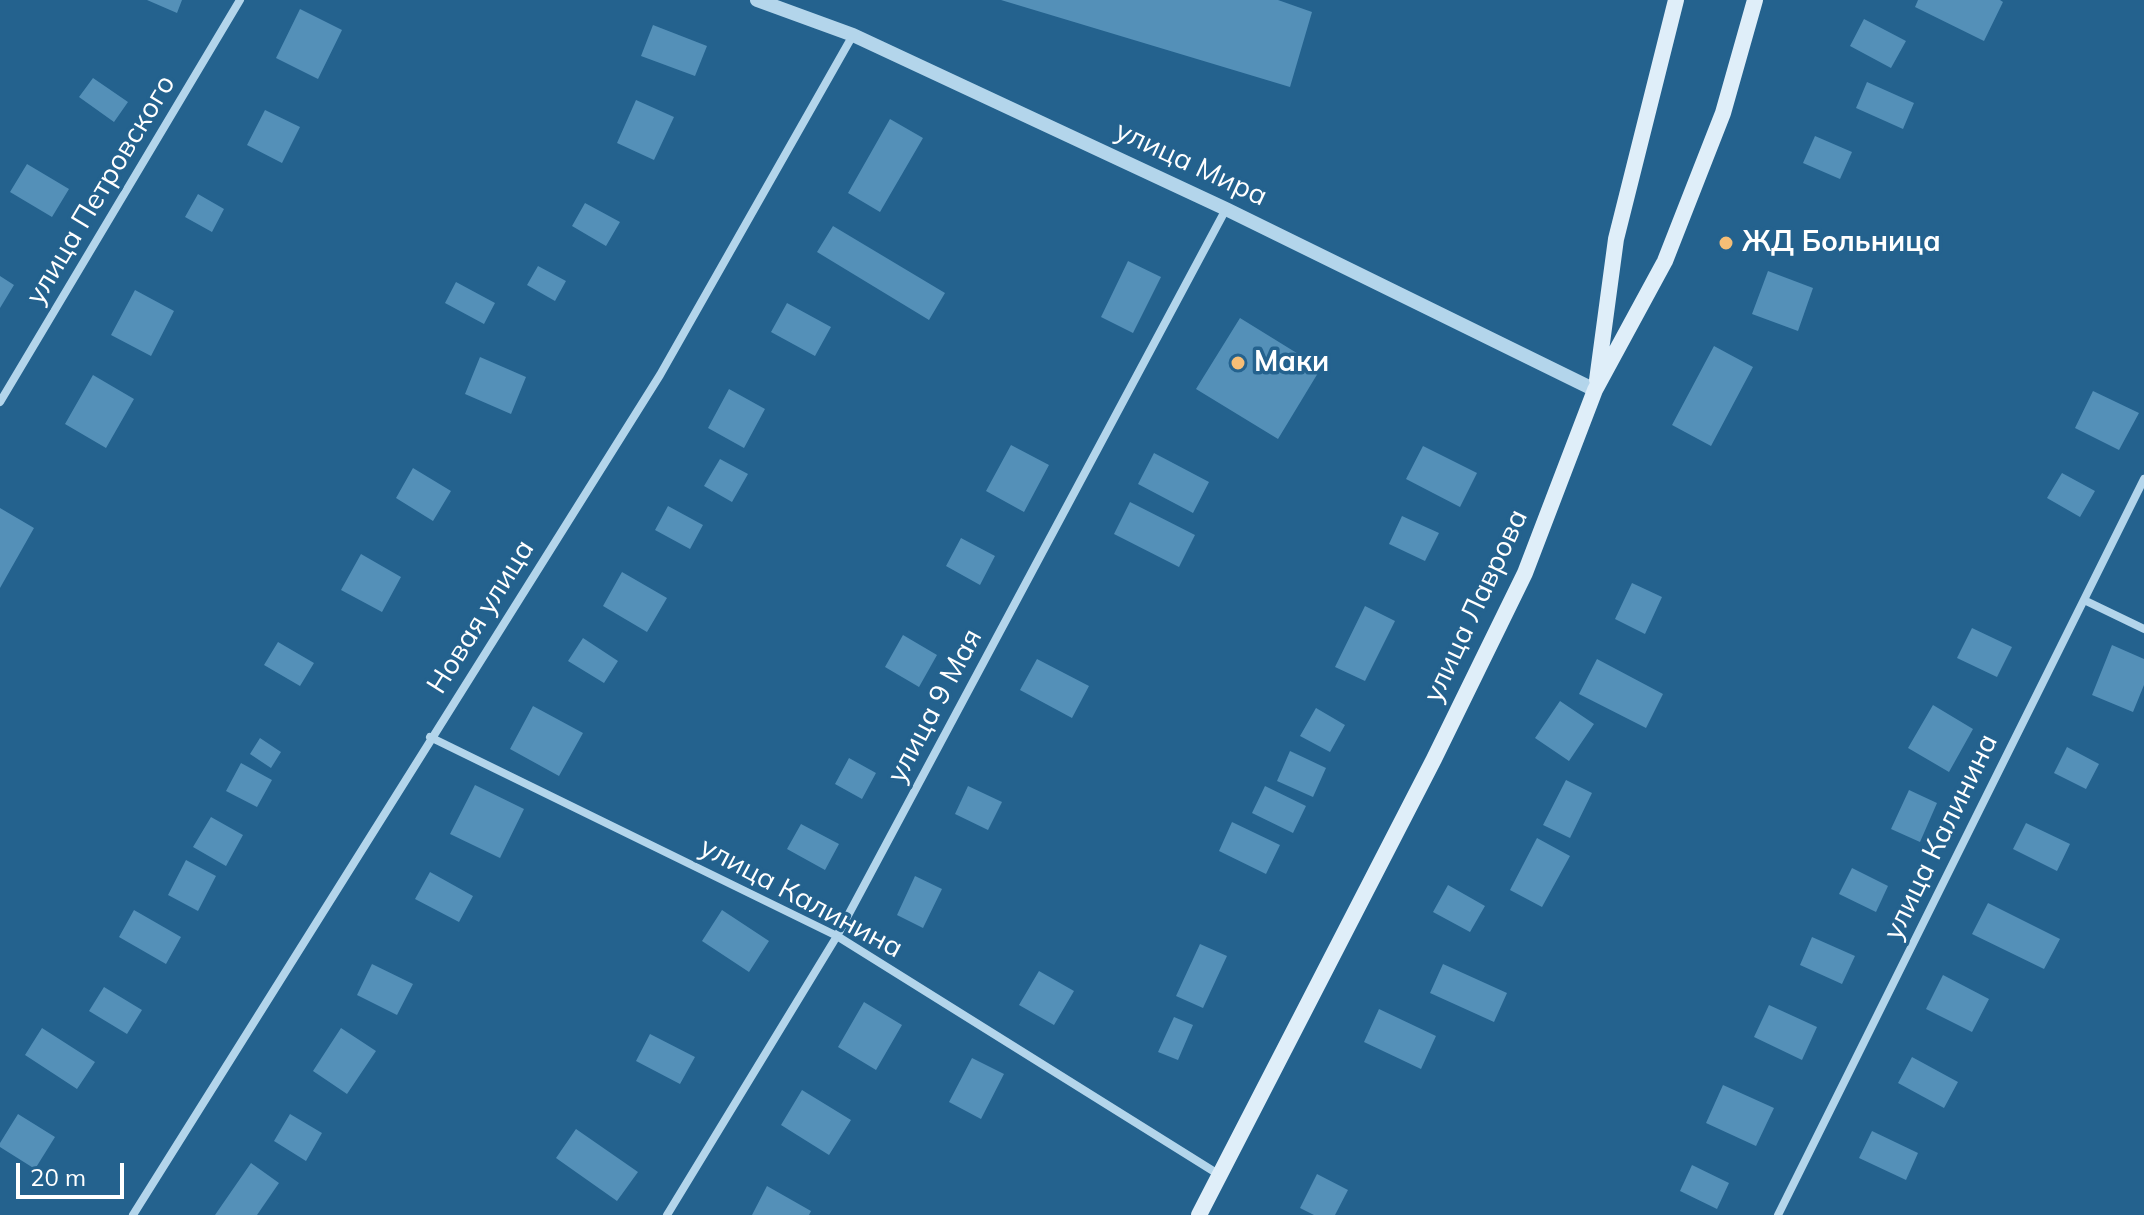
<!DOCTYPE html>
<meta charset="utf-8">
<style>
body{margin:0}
#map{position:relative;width:2144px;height:1215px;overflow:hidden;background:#24628e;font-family:Mulish,sans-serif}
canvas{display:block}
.scale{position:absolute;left:16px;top:1163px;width:108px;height:36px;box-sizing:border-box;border:4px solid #fff;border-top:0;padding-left:10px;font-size:24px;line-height:28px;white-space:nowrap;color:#fff;-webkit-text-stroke:6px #24628e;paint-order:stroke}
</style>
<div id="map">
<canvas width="2144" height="1215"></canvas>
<div class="scale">20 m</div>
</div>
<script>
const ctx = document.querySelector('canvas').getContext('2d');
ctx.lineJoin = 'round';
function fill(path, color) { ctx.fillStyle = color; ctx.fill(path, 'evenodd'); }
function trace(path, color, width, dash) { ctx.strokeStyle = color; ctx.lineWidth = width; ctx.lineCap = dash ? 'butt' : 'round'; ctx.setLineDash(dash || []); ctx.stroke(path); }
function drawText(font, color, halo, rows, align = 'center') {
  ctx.font = font + ' Mulish,sans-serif'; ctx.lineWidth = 7; ctx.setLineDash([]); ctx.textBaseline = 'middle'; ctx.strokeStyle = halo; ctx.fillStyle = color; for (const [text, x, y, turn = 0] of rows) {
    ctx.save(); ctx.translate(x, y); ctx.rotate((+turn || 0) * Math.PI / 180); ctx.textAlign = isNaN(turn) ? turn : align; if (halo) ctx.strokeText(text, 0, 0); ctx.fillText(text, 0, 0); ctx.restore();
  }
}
fill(new Path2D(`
 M 147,0 L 182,0 L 177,13 Z
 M 1001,0 L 1278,0 L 1312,12 L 1290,87 Z
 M 1918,0 L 2000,0 L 2003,2 L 1984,41 L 1915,7 Z
 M 300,9 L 342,30 L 318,79 L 276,58 Z
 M 1864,19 L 1906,41 L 1891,68 L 1850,46 Z
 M 653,25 L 707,46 L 695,76 L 641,56 Z
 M 93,78 L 128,102 L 114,122 L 79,97 Z
 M 1867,82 L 1914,103 L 1903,129 L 1856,108 Z
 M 636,100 L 674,117 L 654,160 L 617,143 Z
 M 265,110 L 300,127 L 282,163 L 247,145 Z
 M 890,119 L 923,138 L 880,212 L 848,193 Z
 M 1815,136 L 1852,152 L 1840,179 L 1803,163 Z
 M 27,164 L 69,189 L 52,217 L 10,192 Z
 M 198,194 L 224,209 L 212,232 L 185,217 Z
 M 585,203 L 620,222 L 606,246 L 572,226 Z
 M 833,226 L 945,293 L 929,320 L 817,252 Z
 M 1128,261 L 1161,277 L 1133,333 L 1101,317 Z
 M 538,266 L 566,281 L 555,301 L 527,285 Z
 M 1768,271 L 1813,288 L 1798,331 L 1752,314 Z
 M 0,276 L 14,285 L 0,308 Z
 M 456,282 L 495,303 L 484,324 L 445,303 Z
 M 135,290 L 174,311 L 151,356 L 111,335 Z
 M 787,303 L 831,327 L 815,356 L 771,332 Z
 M 1240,318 L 1321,368 L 1278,439 L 1196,389 Z
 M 1714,346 L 1753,367 L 1711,446 L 1672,425 Z
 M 480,357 L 526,377 L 511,414 L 465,394 Z
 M 93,375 L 134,399 L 106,448 L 65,424 Z
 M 729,389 L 765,409 L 744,448 L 708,428 Z
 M 2093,391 L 2139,413 L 2119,450 L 2075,428 Z
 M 1011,445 L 1049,465 L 1024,512 L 986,491 Z
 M 1423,446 L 1477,473 L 1460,507 L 1406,479 Z
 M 1154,453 L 1209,482 L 1193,513 L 1138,484 Z
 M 720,459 L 748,474 L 732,502 L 704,486 Z
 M 413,468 L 451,491 L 433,521 L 396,498 Z
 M 2062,473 L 2095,491 L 2080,517 L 2047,498 Z
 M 1130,502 L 1195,535 L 1179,567 L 1114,534 Z
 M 668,506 L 703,525 L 690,549 L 655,530 Z
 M 0,508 L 34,528 L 0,588 Z
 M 1402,516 L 1439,533 L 1425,561 L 1389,544 Z
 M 961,538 L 995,556 L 980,585 L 946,566 Z
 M 361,554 L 401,577 L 382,612 L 341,590 Z
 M 622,572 L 667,598 L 647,632 L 603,606 Z
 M 1632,583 L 1662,597 L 1645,634 L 1615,619 Z
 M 1365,606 L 1395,621 L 1365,681 L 1335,667 Z
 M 1972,628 L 2012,647 L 1997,677 L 1957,658 Z
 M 903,635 L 937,655 L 919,687 L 885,667 Z
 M 583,638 L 618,661 L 604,683 L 568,661 Z
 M 278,642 L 314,663 L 300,686 L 264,665 Z
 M 2112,645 L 2144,659 L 2144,685 L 2133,712 L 2092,695 Z
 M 1037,659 L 1089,686 L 1072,718 L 1020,690 Z
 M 1597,659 L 1663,694 L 1646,728 L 1579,694 Z
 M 1560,701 L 1594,724 L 1569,761 L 1535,738 Z
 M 1933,705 L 1973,729 L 1949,772 L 1908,748 Z
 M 533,706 L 583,733 L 559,776 L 510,749 Z
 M 1316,708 L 1345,725 L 1330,752 L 1300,736 Z
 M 260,738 L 281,752 L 271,768 L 250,754 Z
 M 2067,747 L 2099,764 L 2086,789 L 2054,773 Z
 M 1290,751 L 1326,768 L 1313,797 L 1277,781 Z
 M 849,758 L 876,773 L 862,799 L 835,784 Z
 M 241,763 L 272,780 L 257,807 L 226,791 Z
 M 1566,780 L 1592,793 L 1570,838 L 1543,825 Z
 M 475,785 L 524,809 L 500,858 L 450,834 Z
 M 968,786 L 1002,802 L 988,830 L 955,814 Z
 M 1265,786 L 1306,806 L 1293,833 L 1252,813 Z
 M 1909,790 L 1937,803 L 1920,842 L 1891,829 Z
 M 211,817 L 243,835 L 226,866 L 193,847 Z
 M 1232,822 L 1280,845 L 1266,874 L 1219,851 Z
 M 2026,823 L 2070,844 L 2057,871 L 2013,849 Z
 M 801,824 L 839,844 L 825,870 L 787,849 Z
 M 1537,838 L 1570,856 L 1542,907 L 1510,890 Z
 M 186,860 L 216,876 L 198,911 L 168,895 Z
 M 1852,868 L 1888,886 L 1876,912 L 1839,894 Z
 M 430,872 L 473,896 L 459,922 L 415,899 Z
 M 915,876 L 942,889 L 923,928 L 897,915 Z
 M 1448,885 L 1485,906 L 1470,932 L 1433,912 Z
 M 1988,903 L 2060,939 L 2044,969 L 1972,934 Z
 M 134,910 L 181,937 L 166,964 L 119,937 Z
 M 722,910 L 769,941 L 749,972 L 702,941 Z
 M 1812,937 L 1855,956 L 1842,984 L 1800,965 Z
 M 1200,944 L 1227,956 L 1203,1008 L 1176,996 Z
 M 372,964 L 413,984 L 397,1015 L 357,995 Z
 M 1443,964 L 1507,993 L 1494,1022 L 1430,993 Z
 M 1039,971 L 1074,991 L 1054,1025 L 1019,1005 Z
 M 1943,975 L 1989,999 L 1972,1032 L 1926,1009 Z
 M 104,987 L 142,1010 L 127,1034 L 89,1011 Z
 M 864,1002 L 902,1025 L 876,1070 L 838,1047 Z
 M 1769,1005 L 1817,1027 L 1802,1060 L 1754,1037 Z
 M 1379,1009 L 1436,1036 L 1421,1069 L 1364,1042 Z
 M 1174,1017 L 1193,1025 L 1178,1060 L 1158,1052 Z
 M 42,1028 L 95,1062 L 77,1089 L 25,1055 Z
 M 341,1028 L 376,1051 L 347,1094 L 313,1071 Z
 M 650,1034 L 695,1057 L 680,1084 L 636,1061 Z
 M 1912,1057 L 1958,1082 L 1944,1108 L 1898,1083 Z
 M 972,1058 L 1004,1074 L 981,1119 L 949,1102 Z
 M 1723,1085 L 1774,1108 L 1756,1146 L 1706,1123 Z
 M 802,1090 L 851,1120 L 829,1155 L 781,1125 Z
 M 18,1114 L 55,1137 L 35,1169 L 0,1147 L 0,1143 Z
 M 290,1114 L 322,1133 L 306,1161 L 274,1141 Z
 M 576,1129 L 638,1172 L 617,1201 L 556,1158 Z
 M 1872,1131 L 1918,1153 L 1906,1180 L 1859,1158 Z
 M 251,1163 L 279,1183 L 257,1215 L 215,1215 Z
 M 1692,1165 L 1729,1183 L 1717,1209 L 1680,1191 Z
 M 1317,1174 L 1348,1190 L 1335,1215 L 1314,1215 L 1300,1208 Z
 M 767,1186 L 811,1211 L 809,1215 L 752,1215 Z`), '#5490b8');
trace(new Path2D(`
 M 0,402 L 240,0
 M 2084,600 L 2144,629
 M 430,737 L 837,936 L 1218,1174
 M 133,1215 L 660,375 L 853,35
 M 667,1215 L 837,936 L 1226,209
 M 1778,1215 L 2144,479`), '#b3d5eb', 8);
trace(new Path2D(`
 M 757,0 L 853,35 L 1226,209 L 1595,390`), '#b3d5eb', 14);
trace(new Path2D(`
 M 1597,380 L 1616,239 L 1676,0
 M 1199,1215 L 1434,759 L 1525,573 L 1595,390 L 1665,261 L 1723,113 L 1755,0`), '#dfeef9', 16);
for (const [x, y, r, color] of [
 [1726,243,8,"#f6be76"],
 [1238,363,8,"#f6be76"]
]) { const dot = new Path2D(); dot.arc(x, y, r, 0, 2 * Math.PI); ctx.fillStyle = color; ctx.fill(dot); trace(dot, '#24628e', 3); }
drawText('28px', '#fff', '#24628e', [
 ["улица Мира",1191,164,25],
 ["улица Петровского",101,190,-59],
 ["улица Лаврова",1476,606,-65],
 ["Новая улица",481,617,-58],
 ["улица 9 Мая",935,706,-62],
 ["улица Калинина",1941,837,-64],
 ["улица Калинина",801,898,28]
]);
drawText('bold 28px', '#fff', '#24628e', [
 ["ЖД Больница",1742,243],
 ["Маки",1254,363]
], 'left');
</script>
